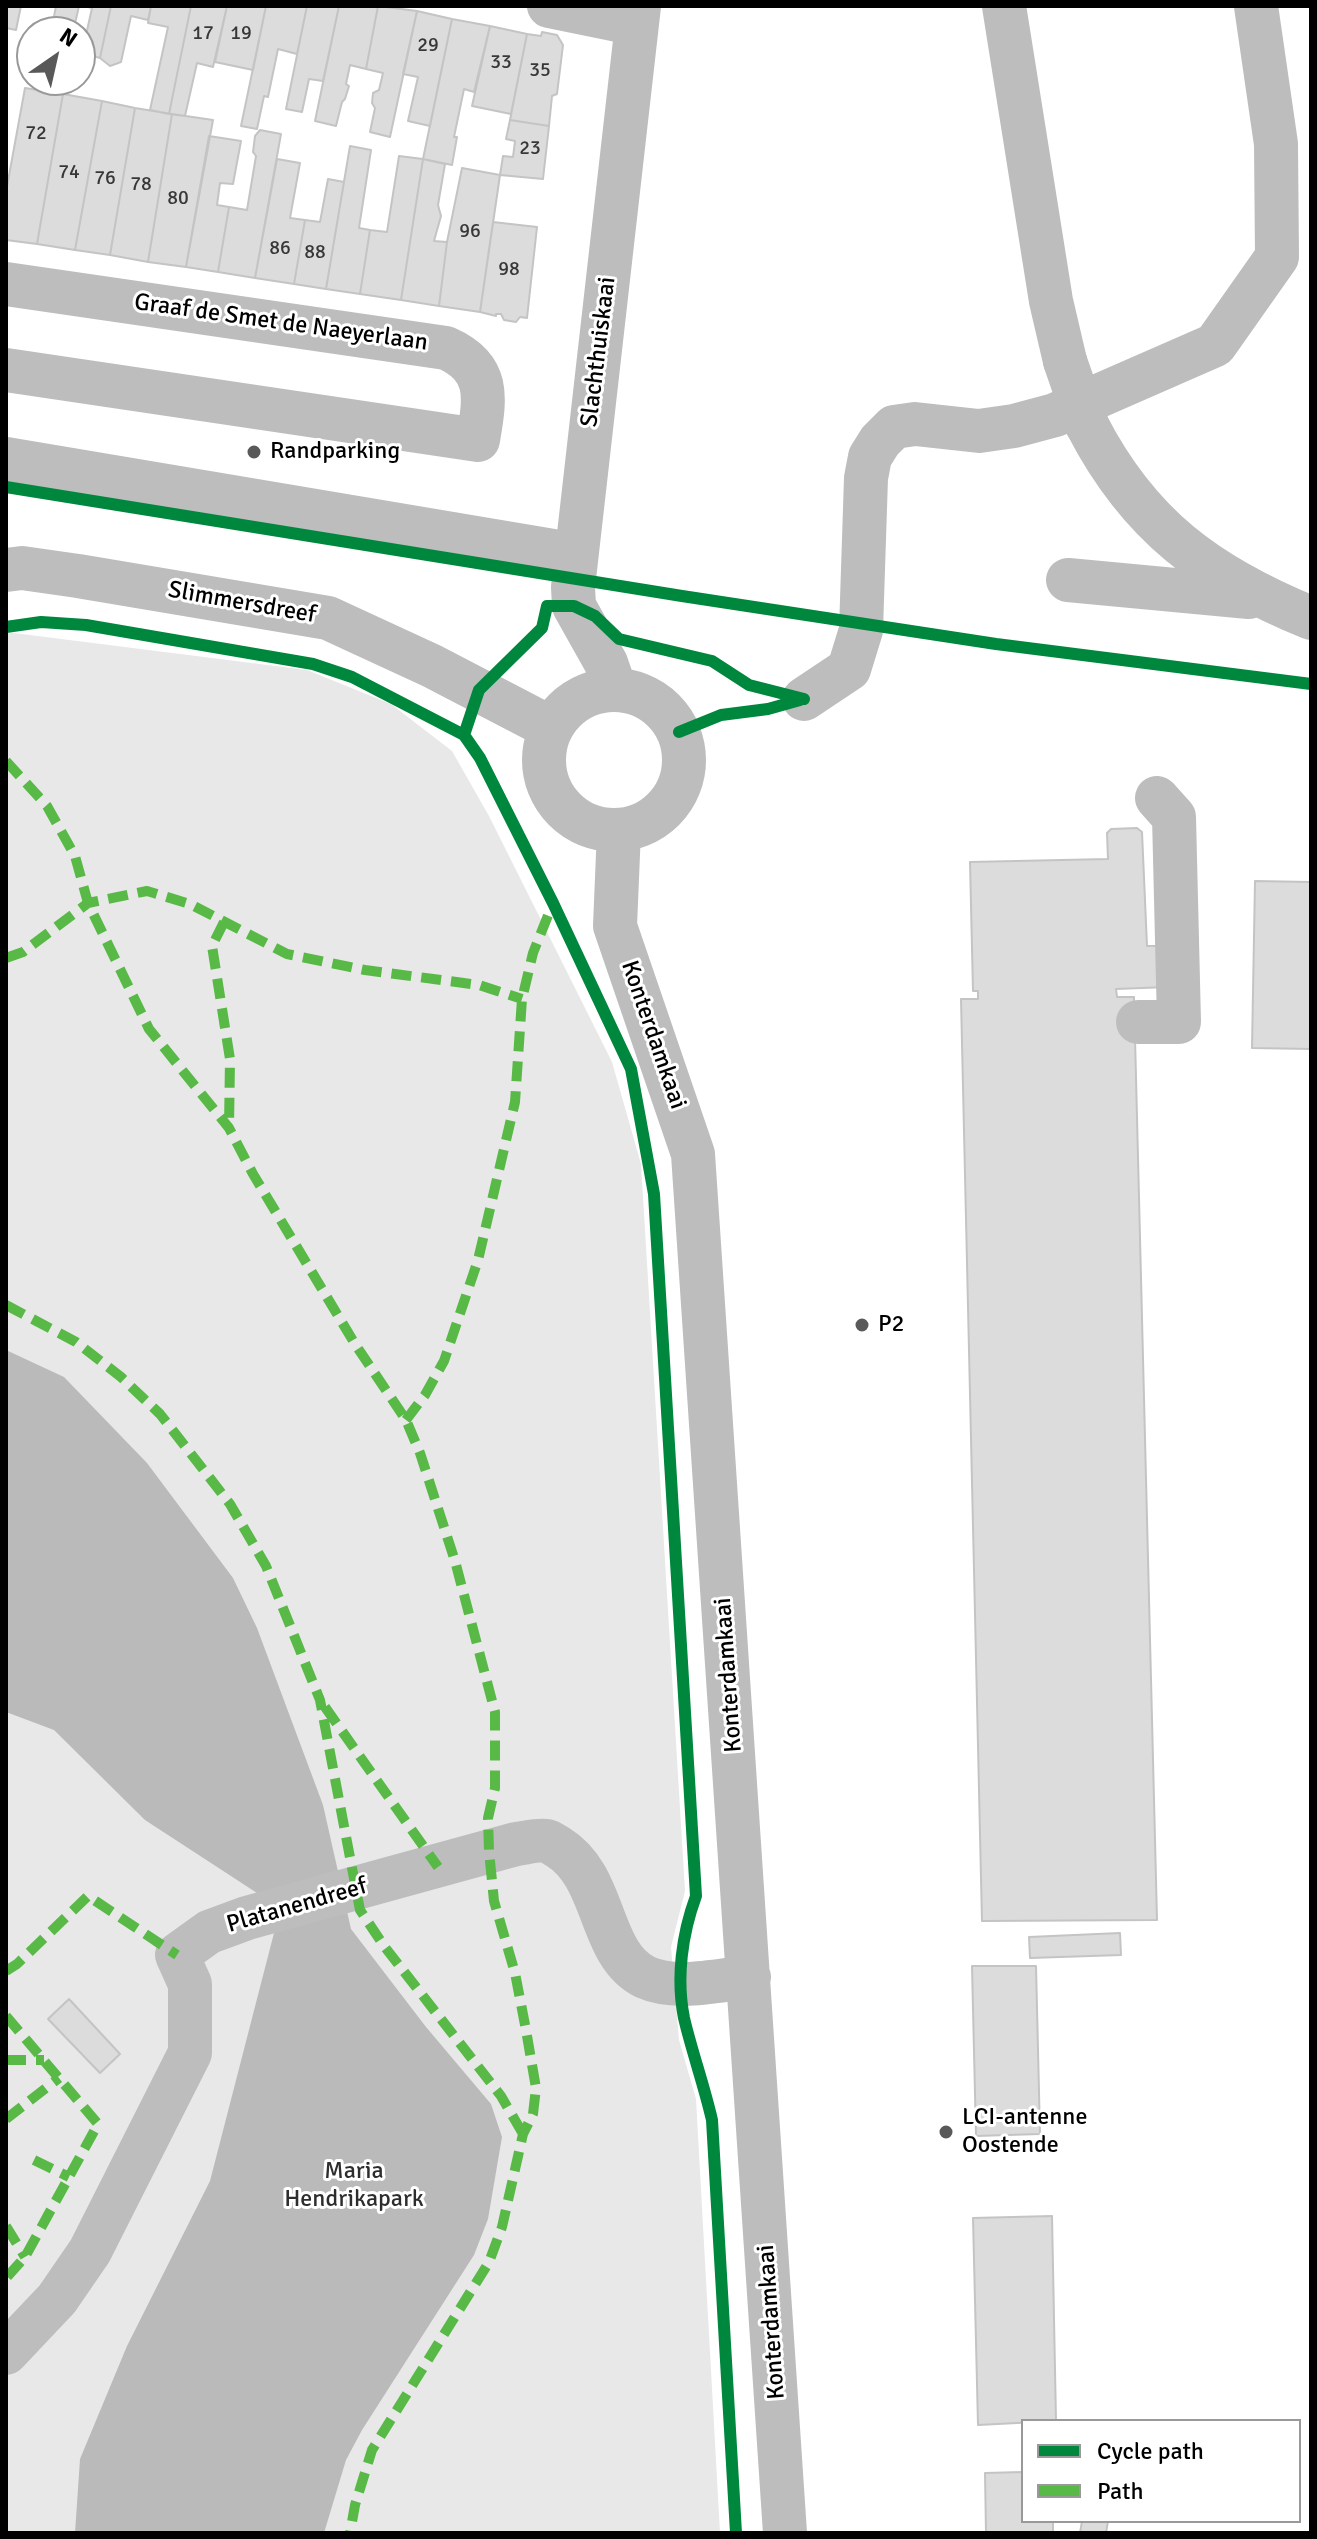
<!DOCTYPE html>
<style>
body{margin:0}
#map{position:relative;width:1317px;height:2539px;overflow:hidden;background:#fff;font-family:Signika,sans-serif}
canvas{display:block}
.frame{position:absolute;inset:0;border:8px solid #000;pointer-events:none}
.legend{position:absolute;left:1021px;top:2419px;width:280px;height:104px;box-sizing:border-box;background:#fff;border:2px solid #999;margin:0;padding:10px 14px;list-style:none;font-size:24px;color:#000}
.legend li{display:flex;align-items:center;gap:16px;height:40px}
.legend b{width:40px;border:2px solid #999}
.north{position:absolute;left:16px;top:16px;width:80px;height:80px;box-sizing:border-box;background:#fff;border:2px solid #999;border-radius:50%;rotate:34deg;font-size:22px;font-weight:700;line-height:32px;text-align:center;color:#000}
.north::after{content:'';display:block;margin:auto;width:28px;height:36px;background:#595959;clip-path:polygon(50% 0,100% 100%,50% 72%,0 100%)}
</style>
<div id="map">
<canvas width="1317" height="2539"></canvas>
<div class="frame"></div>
<ul class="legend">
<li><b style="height:10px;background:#00873e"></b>Cycle path</li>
<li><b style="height:10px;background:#58b947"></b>Path</li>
</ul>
<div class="north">N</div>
</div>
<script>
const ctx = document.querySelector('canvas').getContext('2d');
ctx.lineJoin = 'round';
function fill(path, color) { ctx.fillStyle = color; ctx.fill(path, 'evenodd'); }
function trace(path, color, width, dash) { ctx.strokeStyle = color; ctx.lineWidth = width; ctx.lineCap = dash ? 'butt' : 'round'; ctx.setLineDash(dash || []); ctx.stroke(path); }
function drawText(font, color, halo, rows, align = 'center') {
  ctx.font = font + ' Signika,sans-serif'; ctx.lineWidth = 6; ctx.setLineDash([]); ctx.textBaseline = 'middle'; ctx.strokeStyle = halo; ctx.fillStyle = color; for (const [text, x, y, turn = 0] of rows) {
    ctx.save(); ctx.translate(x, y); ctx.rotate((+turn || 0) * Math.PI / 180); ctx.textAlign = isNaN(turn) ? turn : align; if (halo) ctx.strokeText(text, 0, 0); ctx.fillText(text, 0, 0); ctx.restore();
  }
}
fill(new Path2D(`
 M 6,632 L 307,670 L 391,704 L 452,751 L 489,816 L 612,1062 L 641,1164 L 685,1891 L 671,1947 L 679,2040 L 696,2099 L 720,2533 L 6,2533 Z`), '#e8e8e8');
fill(new Path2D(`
 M 6,1350 L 64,1377 L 147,1463 L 233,1578 L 257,1628 L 323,1805 L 351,1929 L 426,2027 L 491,2104 L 502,2137 L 488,2219 L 474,2255 L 362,2430 L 346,2460 L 324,2533 L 75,2533 L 80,2459 L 127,2346 L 210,2181 L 274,1933 L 257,1893 L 145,1820 L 54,1730 L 6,1712 Z`), '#bababa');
const building = new Path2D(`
 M 6,6 L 21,6 L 16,30 L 6,28 Z
 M 56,6 L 79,6 L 73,32 L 51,32 Z
 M 84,6 L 111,6 L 100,58 L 82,53 L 92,8 Z
 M 111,6 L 151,6 L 148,20 L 131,16 L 121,62 L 110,66 L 100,58 Z
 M 151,6 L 191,6 L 169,114 L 150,110 L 168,27 L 148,23 Z
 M 191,6 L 227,6 L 213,67 L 197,63 L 185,116 L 169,114 Z
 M 227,6 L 266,6 L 253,70 L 215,62 Z
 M 266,6 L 307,6 L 297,54 L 278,49 L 268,97 L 264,96 L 257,129 L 241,126 Z
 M 307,6 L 339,6 L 323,81 L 309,79 L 302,112 L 286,109 Z
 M 339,6 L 378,6 L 366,69 L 350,65 L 346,84 L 349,86 L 345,99 L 342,102 L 336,126 L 315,121 Z
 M 378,6 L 417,11 L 390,137 L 370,132 L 375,108 L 372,103 L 373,93 L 379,90 L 383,73 L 366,69 Z
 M 417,11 L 452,19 L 430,126 L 408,121 L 418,77 L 403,74 Z
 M 452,19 L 490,26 L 474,92 L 464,89 L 454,137 L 457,137 L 452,165 L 423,159 Z
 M 490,26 L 527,34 L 511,114 L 472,106 Z
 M 542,32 L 557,35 L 563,45 L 557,94 L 552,96 L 549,126 L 510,120 L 527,34 L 541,36 Z
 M 25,88 L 63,94 L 37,244 L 6,240 L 6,192 Z
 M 63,94 L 102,101 L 75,250 L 37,244 Z
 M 102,101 L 135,108 L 110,255 L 75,250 Z
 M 135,108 L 172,114 L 148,262 L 110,255 Z
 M 172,114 L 213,120 L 186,267 L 148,262 Z
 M 510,120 L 549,126 L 543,179 L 500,175 L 503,156 L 513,157 L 515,141 L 506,139 Z
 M 260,130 L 281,134 L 255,278 L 218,272 L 229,207 L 247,210 L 256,156 L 253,152 L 255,136 Z
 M 209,136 L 241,141 L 233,184 L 220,183 L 217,205 L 229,207 L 218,272 L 186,267 Z
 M 350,146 L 371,150 L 359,228 L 370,230 L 360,294 L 326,289 Z
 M 399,156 L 423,159 L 401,300 L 360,294 L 370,230 L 387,232 Z
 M 277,159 L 300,163 L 290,218 L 305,220 L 294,284 L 255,278 Z
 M 423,159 L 445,164 L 438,205 L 441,216 L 434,241 L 447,242 L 439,306 L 401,300 Z
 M 462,168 L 500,175 L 480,312 L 439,306 L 447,242 Z
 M 328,179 L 344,182 L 326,289 L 294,284 L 305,220 L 320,222 Z
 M 493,222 L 537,227 L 527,318 L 520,317 L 516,322 L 504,320 L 501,314 L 496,314 L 496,316 L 480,312 Z
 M 1137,828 L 1142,832 L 1147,946 L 1167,946 L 1168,987 L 1116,989 L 1117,997 L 1134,997 L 1157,1920 L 982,1921 L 961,999 L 978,999 L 978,991 L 973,991 L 970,862 L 1108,859 L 1107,833 L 1111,829 Z
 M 1255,881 L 1311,882 L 1311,1049 L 1252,1048 Z
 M 1120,1933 L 1121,1955 L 1030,1958 L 1029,1937 Z
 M 972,1966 L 1036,1966 L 1040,2134 L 976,2136 Z
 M 69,1999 L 120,2054 L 100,2073 L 48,2019 Z
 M 1052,2216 L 1056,2421 L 978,2425 L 973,2218 Z
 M 1023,2472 L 1023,2521 L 1053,2521 L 1053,2533 L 986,2533 L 985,2473 Z
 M 1082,2521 L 1108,2521 L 1106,2533 L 1080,2533 Z`);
fill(building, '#dcdcdc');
trace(building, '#c4c4c4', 2);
trace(new Path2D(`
 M 549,6 L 637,24
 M 1004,6 L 1051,301 L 1065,361
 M 6,284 L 446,348 C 491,368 485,398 478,440 L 6,370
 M 1087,425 C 1139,526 1208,576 1311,618
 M 6,459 L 553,551
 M 6,570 L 22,568 L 78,576 L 328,618 L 432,666 L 551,728
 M 1068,580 L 1249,597
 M 615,689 L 606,663 L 574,606 L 573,587 L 639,6
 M544 760a70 70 0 1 1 140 0a70 70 0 1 1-140 0Z
 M 804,699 L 849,669 L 861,630 L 866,478 L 870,457 L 880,441 L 894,427 L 915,424 L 979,431 L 1014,426 L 1055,415 L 1215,345 L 1277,257 L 1276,144 L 1256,6
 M 619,830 L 615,926 L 693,1154 L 785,2533
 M 1138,1022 L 1179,1022 L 1174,817 L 1157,798
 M 6,2353 L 57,2299 L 90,2251 L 190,2053 L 190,1984 L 177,1955 L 209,1932 L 247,1918 L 516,1844 C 525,1843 539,1839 547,1841 C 551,1842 554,1845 558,1847 C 607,1877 598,1954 645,1977 C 676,1991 718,1980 749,1977`), '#bdbdbd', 44);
trace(new Path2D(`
 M 1065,361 L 1087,425`), '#bdbdbd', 44);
trace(new Path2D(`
 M 6,761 L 47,806 L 75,856 L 88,903 L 149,1029 L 229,1128 L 253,1174 L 355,1344 L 406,1420 L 420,1453 L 455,1561 L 495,1712 L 495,1788 L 488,1818 L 489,1851 L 494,1901 L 515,1973 L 526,2030 L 536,2088 L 533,2114 L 523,2134 L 502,2227 L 489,2262 L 372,2450 L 355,2505 L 350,2533
 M 224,922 L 212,946 L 230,1059 L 229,1128
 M 6,958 L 23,952 L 88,903 L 147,891 L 190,904 L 287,954 L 365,970 L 479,985 L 522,999
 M 6,1305 L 76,1342 L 121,1377 L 160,1414 L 230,1504 L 266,1566 L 320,1700 L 360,1910 L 384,1946 L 501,2096 L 523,2134
 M 406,1420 L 425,1395 L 444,1361 L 478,1260 L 515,1102 L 522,999 L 533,953 L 553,903
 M 325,1707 L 438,1867
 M 6,1971 L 17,1964 L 88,1896 L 177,1955
 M 6,2016 L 98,2124 L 25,2257 L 6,2278
 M 6,2060 L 44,2060
 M 6,2119 L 59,2078
 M 34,2160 L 69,2177
 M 6,2226 L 25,2257`), '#58b947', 10, [20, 10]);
trace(new Path2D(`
 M 6,487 L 682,596 L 996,644 L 1311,684
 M 6,627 L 41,622 L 86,625 L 313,664 L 352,677 L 464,735 L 480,758 L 553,903 L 631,1069 L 654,1194 L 696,1896 C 682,1934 676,1978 684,2018 C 692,2052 704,2085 712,2120 L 736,2533
 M 679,732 L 721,715 L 768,709 L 800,700
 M 464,735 L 479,690 L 542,628 L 547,606 L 574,606 L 595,616 L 619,639 L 712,661 L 749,685 L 804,699`), '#00873e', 12);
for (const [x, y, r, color] of [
 [254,452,8,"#595959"],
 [862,1325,8,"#595959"],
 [946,2132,8,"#595959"]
]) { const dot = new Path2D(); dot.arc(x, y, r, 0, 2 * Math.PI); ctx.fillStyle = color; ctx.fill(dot); trace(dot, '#fff', 3); }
drawText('20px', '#373737', null, [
 ["17",203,34],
 ["19",241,34],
 ["29",428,46],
 ["33",501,63],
 ["35",540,71],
 ["72",36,134],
 ["23",530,149],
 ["74",69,173],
 ["76",105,179],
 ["78",141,185],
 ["80",178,199],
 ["96",470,232],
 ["86",280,249],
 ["88",315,253],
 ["98",509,270]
]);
drawText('24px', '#000', '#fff', [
 ["Graaf de Smet de Naeyerlaan",281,323,8],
 ["Slachthuiskaai",599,352,-83],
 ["Slimmersdreef",242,603,10],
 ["Konterdamkaai",653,1035,71],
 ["Konterdamkaai",729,1675,-94],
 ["Platanendreef",297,1906,-16],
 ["Konterdamkaai",772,2322,-94]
]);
drawText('24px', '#000', '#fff', [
 ["Randparking",270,452],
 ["P2",878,1325],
 ["LCI-antenne",962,2118],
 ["Oostende",962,2146]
], 'left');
drawText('24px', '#2d2d2d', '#fff', [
 ["Maria",354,2172],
 ["Hendrikapark",354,2200]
]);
</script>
